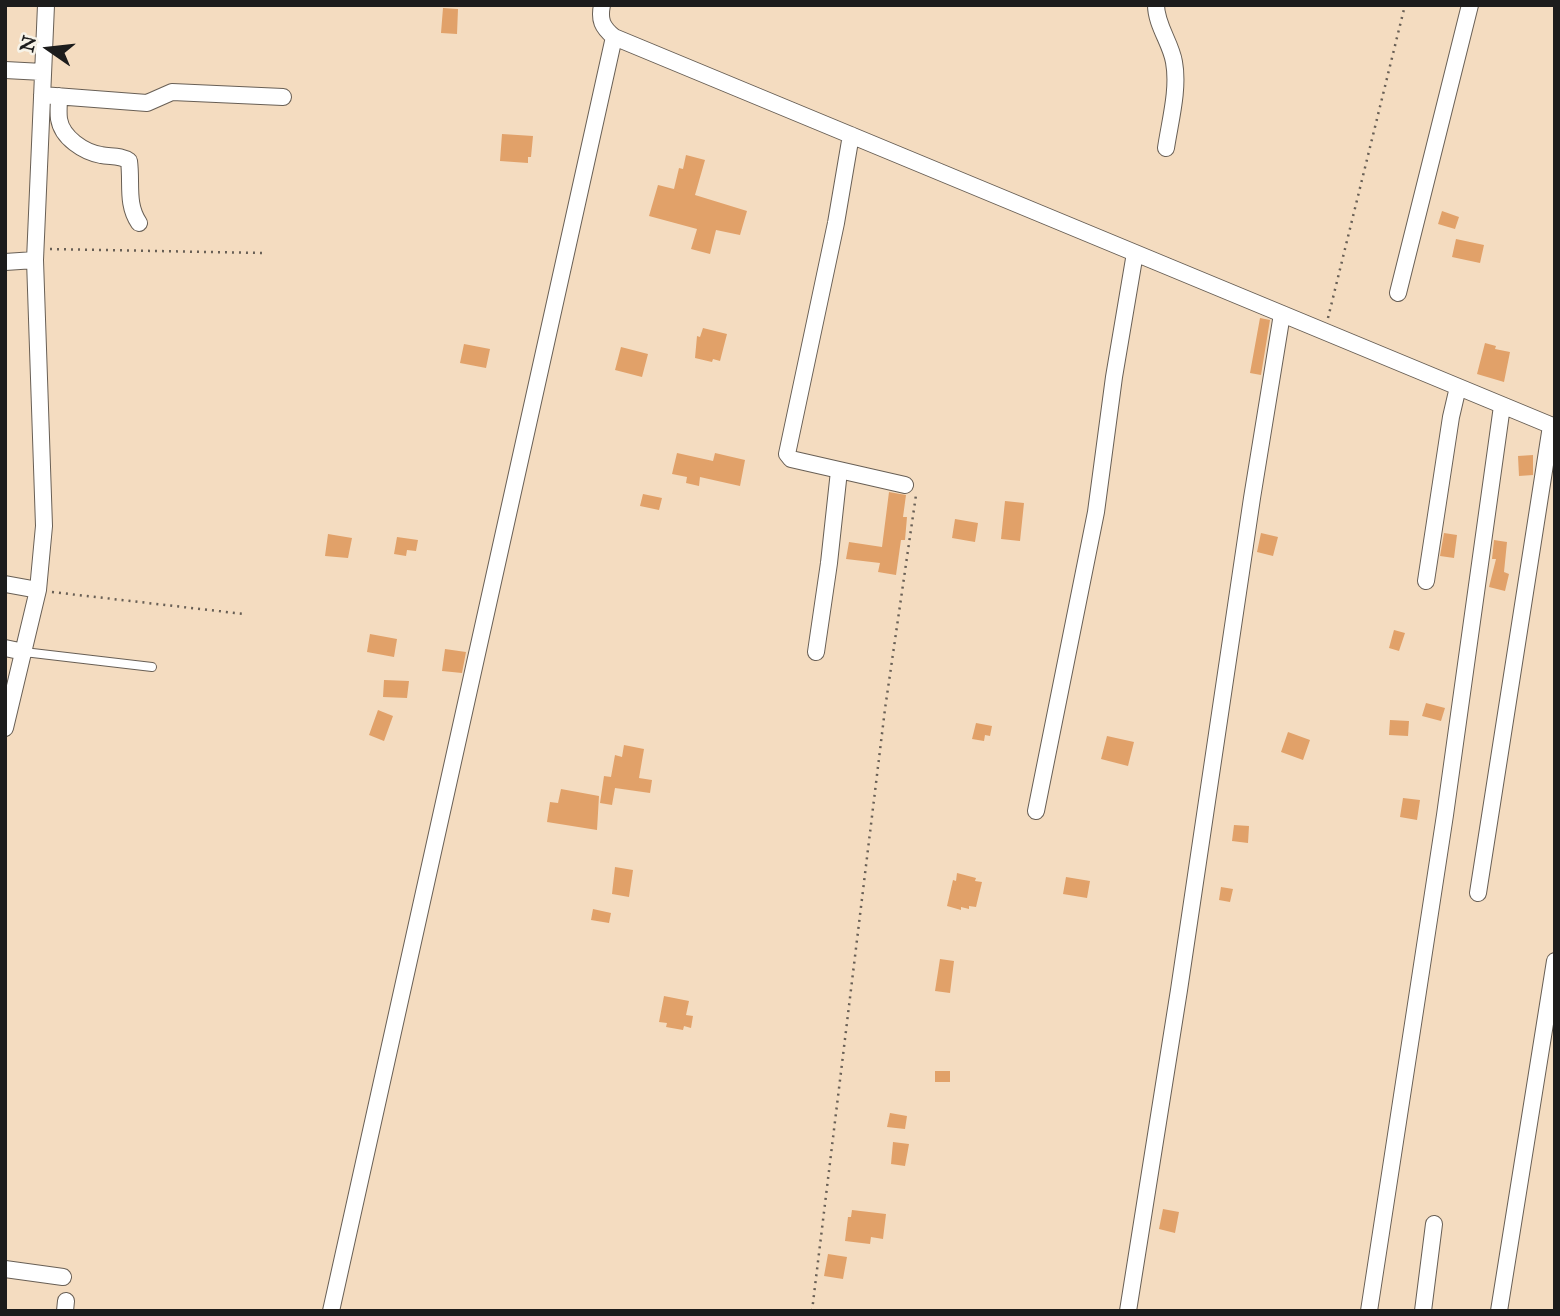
<!DOCTYPE html>
<style>
body{margin:0}
#map{position:relative;width:1560px;height:1316px;overflow:hidden;background:#f4dcc0;font-family:"IM FELL Great Primer",serif}
canvas{display:block}
.frame{position:absolute;inset:0;border:7px solid #1c1c1c;pointer-events:none}
.north{position:absolute;left:14px;top:14px;width:70px;height:70px;-webkit-text-stroke:5px #f7f3e8;paint-order:stroke;rotate:284deg;font-size:19px;font-weight:700;line-height:28px;text-align:center;color:#1c1c1c}
.north::after{content:'';display:block;margin:auto;width:24px;height:32px;background:#1c1c1c;clip-path:polygon(50% 0,100% 100%,50% 72%,0 100%)}
</style>
<div id="map">
<canvas width="1560" height="1316"></canvas>
<div class="frame"></div>
<div class="north">N</div>
</div>
<script>
const ctx = document.querySelector('canvas').getContext('2d');
ctx.lineJoin = 'round';
function fill(path, color) { ctx.fillStyle = color; ctx.fill(path, 'evenodd'); }
function trace(path, color, width, dash) { ctx.strokeStyle = color; ctx.lineWidth = width; ctx.lineCap = dash ? 'butt' : 'round'; ctx.setLineDash(dash || []); ctx.stroke(path); }
fill(new Path2D(`
 M 443,8 L 458,9 L 457,34 L 441,33 Z
 M 502,134 L 533,136 L 531,157 L 528,157 L 528,163 L 500,161 Z
 M 686,155 L 705,160 L 695,195 L 747,211 L 740,235 L 716,230 L 710,254 L 691,249 L 697,229 L 649,216 L 658,185 L 674,189 L 679,168 L 683,169 Z
 M 1442,211 L 1459,217 L 1455,229 L 1438,224 Z
 M 1456,239 L 1484,245 L 1480,263 L 1452,257 Z
 M 1260,318 L 1270,320 L 1261,375 L 1250,373 Z
 M 703,328 L 727,334 L 720,361 L 713,359 L 712,362 L 695,358 L 697,336 L 700,337 Z
 M 1485,343 L 1496,346 L 1495,349 L 1510,352 L 1504,382 L 1477,374 Z
 M 464,344 L 490,349 L 486,368 L 460,363 Z
 M 621,347 L 648,354 L 642,377 L 615,370 Z
 M 677,453 L 713,461 L 715,453 L 745,460 L 740,486 L 700,477 L 699,486 L 686,483 L 687,477 L 672,474 Z
 M 1533,455 L 1533,475 L 1519,476 L 1518,456 Z
 M 889,492 L 906,495 L 903,517 L 907,517 L 905,540 L 901,540 L 896,575 L 878,572 L 880,563 L 846,559 L 849,542 L 882,547 Z
 M 643,494 L 662,498 L 659,510 L 640,506 Z
 M 1005,501 L 1024,503 L 1020,541 L 1001,539 Z
 M 955,519 L 978,523 L 975,542 L 952,538 Z
 M 1261,533 L 1278,537 L 1273,556 L 1257,552 Z
 M 1444,533 L 1457,535 L 1454,558 L 1440,556 Z
 M 328,534 L 352,538 L 348,558 L 325,556 Z
 M 397,537 L 418,540 L 416,551 L 407,550 L 406,556 L 394,554 Z
 M 1494,540 L 1507,542 L 1504,572 L 1509,574 L 1505,591 L 1489,587 L 1496,559 L 1492,559 Z
 M 1394,630 L 1405,633 L 1399,651 L 1389,648 Z
 M 370,634 L 397,639 L 394,657 L 367,652 Z
 M 445,649 L 466,652 L 462,673 L 442,671 Z
 M 384,680 L 409,681 L 407,698 L 383,697 Z
 M 1426,703 L 1445,708 L 1441,721 L 1422,716 Z
 M 378,710 L 393,716 L 384,741 L 369,735 Z
 M 1390,720 L 1409,721 L 1408,736 L 1389,735 Z
 M 976,723 L 992,726 L 990,736 L 985,735 L 984,741 L 972,739 Z
 M 1288,732 L 1310,740 L 1303,760 L 1281,752 Z
 M 1107,736 L 1134,742 L 1128,766 L 1101,759 Z
 M 624,745 L 644,749 L 639,778 L 652,780 L 650,793 L 615,788 L 612,805 L 600,803 L 604,776 L 611,777 L 615,755 L 622,757 Z
 M 561,789 L 599,796 L 597,830 L 547,822 L 550,802 L 558,803 Z
 M 1403,798 L 1420,800 L 1417,820 L 1400,817 Z
 M 1234,825 L 1249,826 L 1248,843 L 1232,841 Z
 M 615,867 L 633,870 L 629,897 L 612,894 Z
 M 957,873 L 976,878 L 975,881 L 982,882 L 976,907 L 969,906 L 969,909 L 961,907 L 961,910 L 947,906 L 953,880 L 956,881 Z
 M 1066,877 L 1090,881 L 1087,898 L 1063,894 Z
 M 1221,887 L 1233,889 L 1230,902 L 1219,900 Z
 M 593,909 L 611,913 L 609,923 L 591,920 Z
 M 940,959 L 954,961 L 950,993 L 935,991 Z
 M 664,996 L 689,1001 L 686,1015 L 693,1016 L 691,1028 L 684,1026 L 683,1030 L 666,1027 L 667,1023 L 659,1022 Z
 M 935,1071 L 950,1071 L 950,1082 L 935,1082 Z
 M 890,1113 L 907,1116 L 905,1129 L 887,1127 Z
 M 893,1142 L 909,1144 L 905,1166 L 891,1164 Z
 M 1163,1209 L 1179,1212 L 1175,1233 L 1159,1229 Z
 M 852,1210 L 886,1214 L 883,1239 L 871,1237 L 870,1244 L 845,1241 L 848,1217 L 851,1217 Z
 M 828,1254 L 847,1257 L 843,1279 L 824,1276 Z`), '#e1a169');
const service = new Path2D(`
 M 24,652 L 152,667`);
const minor = new Path2D(`
 M 602,5 C 599,20 602,27 614,37 L 1555,427
 M 1156,5 C 1156,25 1171,43 1174,62 C 1179,89 1170,121 1166,148
 M 5,70 L 43,72
 M 42,95 L 147,103 L 172,92 L 283,97
 M 59,96 C 59,104 58,112 59,119 C 62,138 84,152 101,155 C 110,157 121,155 129,161 C 132,183 126,204 139,223
 M 851,135 L 836,223 L 787,454 L 791,459 L 905,485
 M 5,262 L 35,260
 M 1398,293 L 1470,5
 M 1426,581 L 1451,417 L 1458,387
 M 5,584 L 38,590
 M 5,648 L 24,652
 M 816,652 L 829,563 L 839,471
 M 5,728 L 38,590 L 44,526 L 35,260 L 46,5
 M 1036,811 L 1096,512 L 1114,377 L 1135,253
 M 1478,893 L 1551,426
 M 5,1269 L 63,1277
 M 65,1311 L 66,1301
 M 331,1311 L 614,37
 M 1128,1311 L 1179,990 L 1252,498 L 1282,314
 M 1369,1311 L 1445,815 L 1502,406
 M 1423,1311 L 1434,1224
 M 1499,1311 L 1555,961`);
trace(service, '#685f55', 10);
trace(minor, '#685f55', 18);
trace(new Path2D(`
 M 50,249 L 263,253
 M 1328,318 L 1405,5
 M 52,592 L 244,614
 M 812,1311 L 885,709 L 916,495`), '#685f55', 2.5, [2, 5]);
trace(service, '#fff', 8);
trace(minor, '#fff', 16);
</script>
